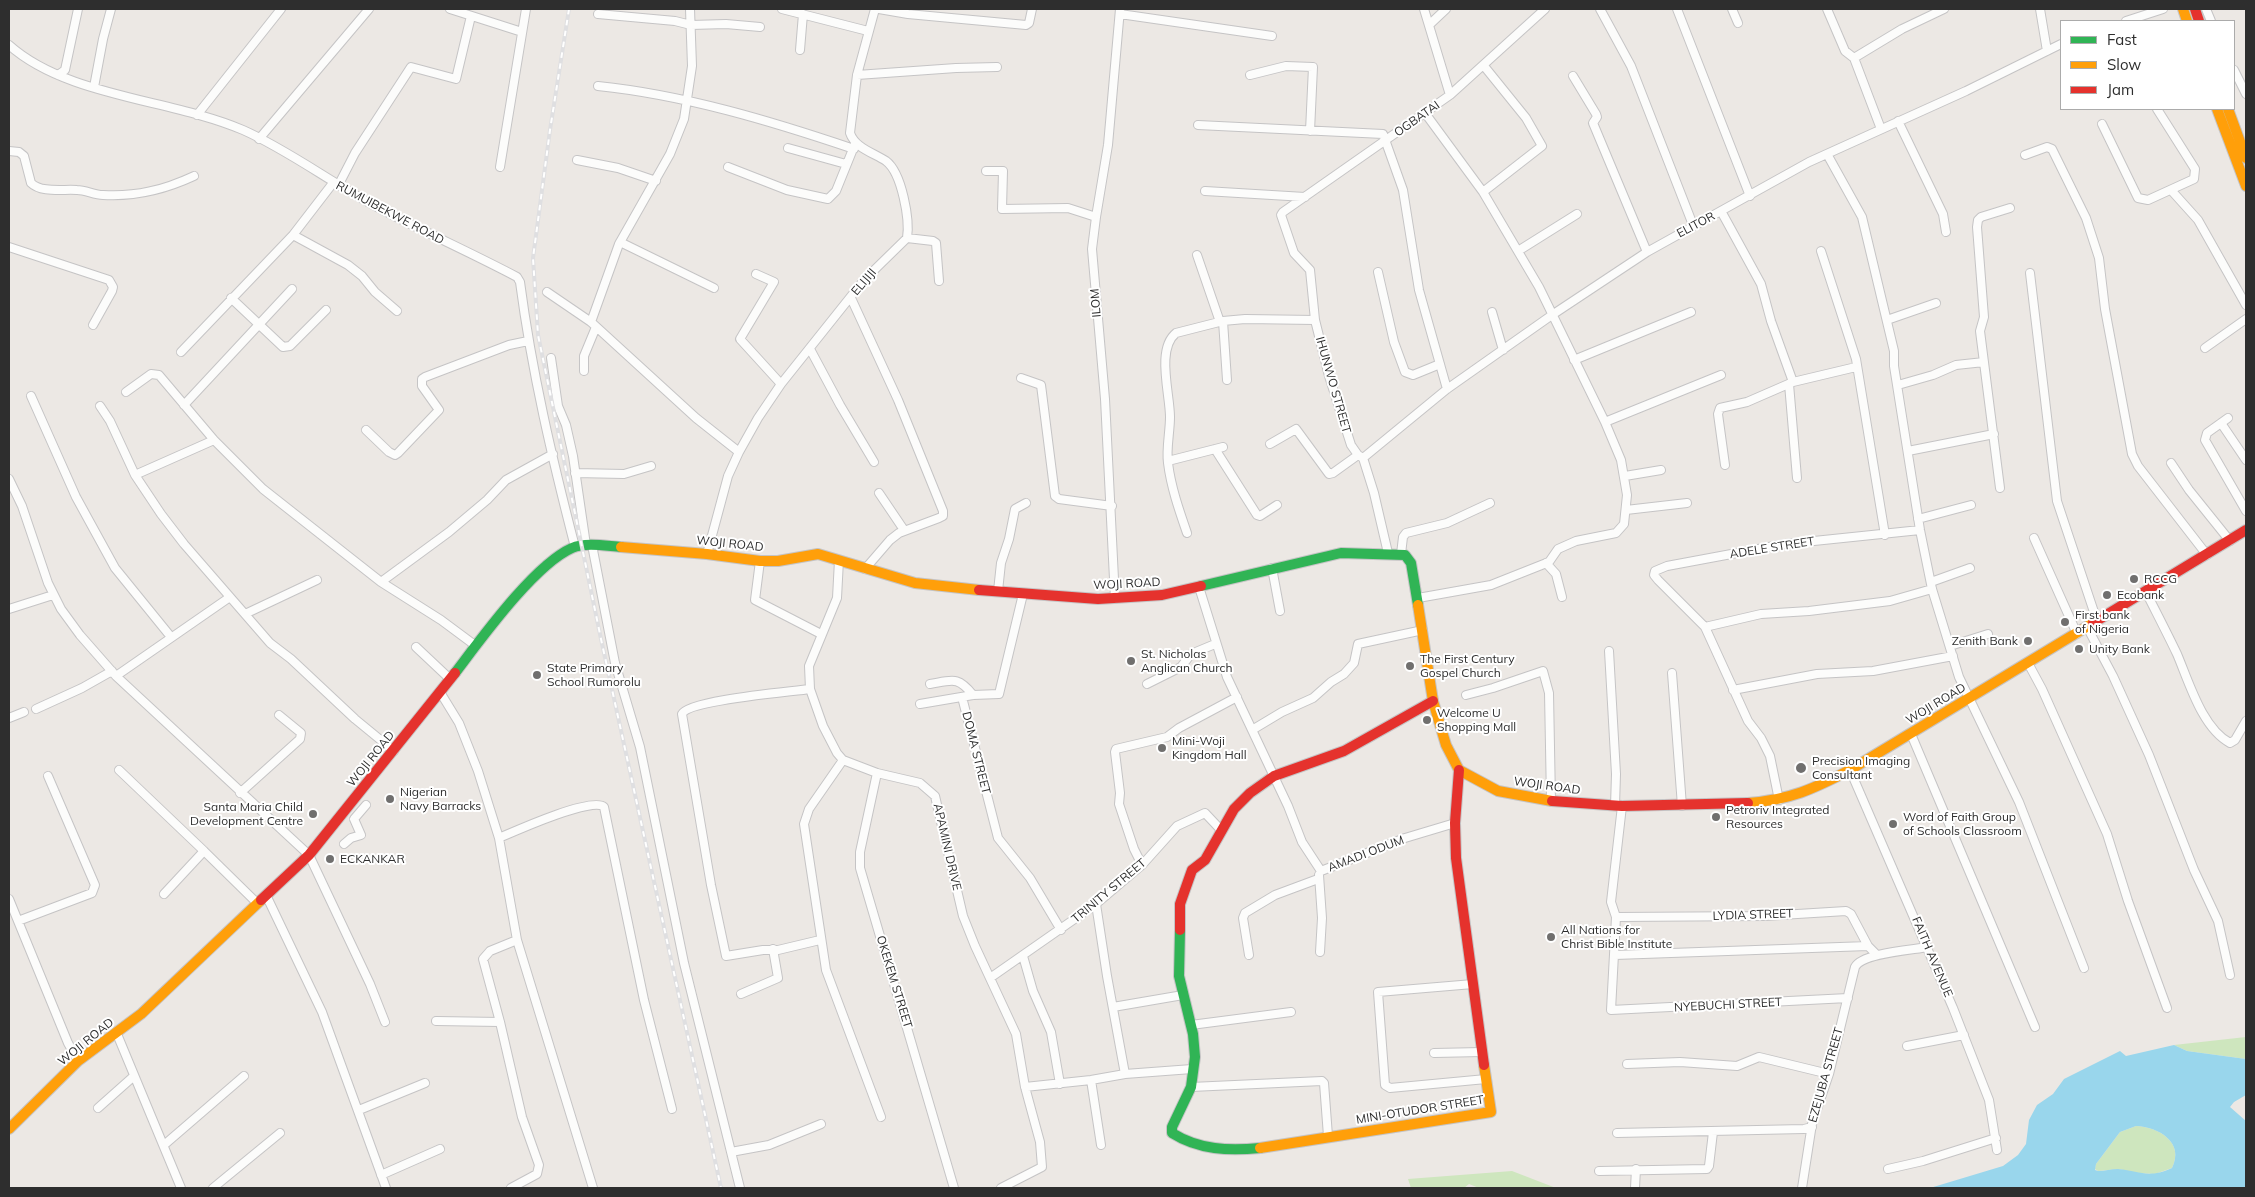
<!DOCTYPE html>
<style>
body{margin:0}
#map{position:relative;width:2255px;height:1197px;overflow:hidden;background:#ece8e4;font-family:Mulish,sans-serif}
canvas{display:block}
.frame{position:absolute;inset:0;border:10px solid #2e2e2e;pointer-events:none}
.legend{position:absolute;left:2060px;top:20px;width:175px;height:90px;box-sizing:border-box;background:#fff;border:1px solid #ababab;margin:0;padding:6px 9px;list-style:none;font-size:15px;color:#2e2e2e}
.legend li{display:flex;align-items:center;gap:10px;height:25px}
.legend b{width:25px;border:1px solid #ababab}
</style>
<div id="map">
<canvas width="2255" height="1197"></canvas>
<div class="frame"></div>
<ul class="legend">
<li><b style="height:6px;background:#30b455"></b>Fast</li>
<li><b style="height:6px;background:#ff9f0a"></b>Slow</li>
<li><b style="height:6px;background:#e5322d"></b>Jam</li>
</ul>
</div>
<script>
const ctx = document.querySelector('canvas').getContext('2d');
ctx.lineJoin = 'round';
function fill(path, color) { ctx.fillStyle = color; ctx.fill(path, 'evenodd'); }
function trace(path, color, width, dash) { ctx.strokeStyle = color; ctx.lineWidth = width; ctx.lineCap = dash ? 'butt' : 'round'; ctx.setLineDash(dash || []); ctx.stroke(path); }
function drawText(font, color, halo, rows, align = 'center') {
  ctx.font = font + ' Mulish,sans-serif'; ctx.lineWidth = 4; ctx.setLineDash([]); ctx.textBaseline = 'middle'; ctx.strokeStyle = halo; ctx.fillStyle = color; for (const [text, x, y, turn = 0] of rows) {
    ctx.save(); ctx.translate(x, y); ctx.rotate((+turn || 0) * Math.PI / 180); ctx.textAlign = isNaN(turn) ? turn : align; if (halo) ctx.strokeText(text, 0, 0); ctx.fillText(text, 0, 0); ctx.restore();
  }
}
fill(new Path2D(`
 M 2246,1037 L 2246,1059 L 2187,1051 L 2174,1045 Z
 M 2136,1126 C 2158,1127 2185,1142 2172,1168 L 2155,1174 L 2135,1173 L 2119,1169 L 2098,1171 L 2095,1169 L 2096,1164 L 2120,1132 Z
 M 1512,1171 L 1556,1188 L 1479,1188 L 1469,1184 L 1464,1188 L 1411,1188 L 1408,1179 Z`), '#cee6be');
fill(new Path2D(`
 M 2174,1045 L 2187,1051 L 2246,1059 L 2246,1095 L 2234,1102 L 2230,1107 L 2246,1121 L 2246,1188 L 1930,1188 L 2003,1166 L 2018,1155 L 2026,1144 L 2029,1120 L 2037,1105 L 2053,1094 L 2064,1079 L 2120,1051 L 2126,1056 ZM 2136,1126 C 2158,1127 2185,1142 2172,1168 C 2148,1179 2140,1171 2118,1169 C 2111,1169 2105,1171 2098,1171 L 2095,1170 L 2096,1164 L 2120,1132 Z`), '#99d6ec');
const street = new Path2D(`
 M 450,9 L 522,32
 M 782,9 L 868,31
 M 879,9 L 908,14 L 1026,25 L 1029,23 L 1032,9
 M 1424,9 L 1450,95
 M 1600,9 L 1631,66 L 1693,225
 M 1677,9 L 1750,196
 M 1732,9 L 1738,23
 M 1827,9 L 1845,51 L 1854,58 L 1881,129
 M 2040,9 L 2047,51
 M 2206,9 L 2211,21
 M 598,14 L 675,21 L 691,25 L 726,24 L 760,27
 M 1120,14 L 1272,36
 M 2126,21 L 2163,9
 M 1429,25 L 1446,9
 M 9,45 C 67,97 171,99 243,130 C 286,149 326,179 368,202 C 417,229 468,251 517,277 L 520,282 C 532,373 552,458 575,547
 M 800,50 L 803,14
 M 1854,58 L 1902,29 L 1944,9
 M 2234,70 L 2246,94
 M 58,75 L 65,70 L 78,9
 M 857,75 L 956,68 L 997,67
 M 1250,75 L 1286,66 L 1313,67 L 1310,131
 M 1573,76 L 1596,114 L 1597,117 L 1593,123 L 1647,252
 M 598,86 C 685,95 771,121 854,149
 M 94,87 L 103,39 L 111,9
 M 197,115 L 281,9
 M 1898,121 L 1943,214 L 1946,232
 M 2102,124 L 2138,198 L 2148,200 L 2194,179 L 2195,169 L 2157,109
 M 1198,125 L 1383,134 L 1403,190 L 1419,290 L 1447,389
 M 259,139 L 369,9
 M 788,148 L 846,164
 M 9,151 L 19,152 L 24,156 L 31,183 C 41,193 63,189 77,190 C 86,190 94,195 103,195 C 136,197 164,190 194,176
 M 1827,154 L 1862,217 L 1894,351 L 1894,366 L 1920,530 L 1932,589 L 1959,677 L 2019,802 L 2084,968
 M 2025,155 L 2047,147 L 2052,149 L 2086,218 L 2099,258 L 2105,309 L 2132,454 L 2138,466 L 2207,555
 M 577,160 L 618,168 L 656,181
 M 500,167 L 526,9
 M 728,167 L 787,190 L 828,199 L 836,191 L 855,144
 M 986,171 L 1003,171 L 1002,209 L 1068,208 L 1096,217
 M 338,186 L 355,153 L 411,67 L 456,79 L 471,16
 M 2171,190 L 2198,220 L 2246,305
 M 1205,191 L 1305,197
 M 1483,192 L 1542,146 L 1526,118 L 1484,66
 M 1721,211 L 1761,284 L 1771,321 L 1793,382
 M 293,235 L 348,265 L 362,276 L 375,292 L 397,311
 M 907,238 L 933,241 L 936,243 L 939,281
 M 620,242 L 714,288
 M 9,247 L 109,280 L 113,287 L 112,291 L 93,325
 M 1518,251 L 1577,214
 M 1821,251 L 1856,359 L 1885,535
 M 1197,255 L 1220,322
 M 1378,272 L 1394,342 L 1405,372 L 1413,375 L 1440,364
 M 2030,273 L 2057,501 L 2097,621
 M 756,274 L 774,282 L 740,339 L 781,384
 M 547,292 L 591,322 L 696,418 L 739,452
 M 231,298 L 283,347 L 290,346 L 326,310
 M 851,298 L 898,400 L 943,511 L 943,516 L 939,518 L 899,533 L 890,540 L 865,569
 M 1492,312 L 1503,350
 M 1887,320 L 1936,303
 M 1223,321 L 1227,380
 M 591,322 L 619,244 L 670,154 L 684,119 L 692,66 L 690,9
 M 2205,348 L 2246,319
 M 810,349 L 840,405 L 874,462
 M 181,352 L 293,235 L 333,183
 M 551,358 L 558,406 L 566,425 L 573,456 L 586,545
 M 1574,360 L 1691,312
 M 584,371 L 584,356 L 596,327
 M 1021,378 L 1041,385 L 1055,496 L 1059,499 L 1112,506
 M 1789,384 L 1797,478
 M 1898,385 L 1933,375 L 1956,365 L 1984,362
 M 126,392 L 151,374 L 159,375 L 214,440 L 263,489 L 381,582 L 441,620 L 476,646
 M 31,396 L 76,497 L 115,568 L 171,637
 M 184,405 L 292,289
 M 100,406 L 110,421 L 135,475 L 161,514 L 184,544 L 270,643 L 291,659 L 355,719 L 394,751
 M 2228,418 L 2207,433 L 2205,440 L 2246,511
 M 1605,422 L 1721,375
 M 2221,423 L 2246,460
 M 366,430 L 389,452 L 395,455 L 398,453 L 439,410 L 422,386 L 422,379 L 425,377 L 509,345 L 528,341
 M 1270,444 L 1296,429 L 1329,474 L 1333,473 L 1358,455
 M 1215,449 L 1257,515 L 1260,516 L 1277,505
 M 1908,451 L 1994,434
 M 1363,458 L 1447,389 L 1552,315 L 1647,252 L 1809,162 L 1966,91 L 2061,44
 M 1168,461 L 1223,447
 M 2171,463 L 2189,490 L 2230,541
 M 1725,465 L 1718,414 L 1720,408 L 1747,402 L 1793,382 L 1856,367
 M 575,473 L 624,474 L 651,466
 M 135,475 L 214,440
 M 1625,476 L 1661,470
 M 9,479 L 22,506 L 48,583 L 61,609 L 80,635 L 116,676 L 309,855 L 370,984 L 385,1022
 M 2000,488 L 1980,331 L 1984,317 L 1977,227 L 1978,220 L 1981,217 L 2010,208
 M 879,493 L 904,530
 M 1626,510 L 1687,503
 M 1918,519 L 1971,505
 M 1187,533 C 1179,510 1171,487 1168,463 C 1166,449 1170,432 1170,417 C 1170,394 1156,349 1176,333 L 1223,321 L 1245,319 L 1315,320
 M 2034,538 L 2077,634
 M 592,545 L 615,663 L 640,747 L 684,963 L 740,1188
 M 1388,553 L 1374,493 L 1363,458 L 1358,455 L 1351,445 L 1329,376 L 1315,320 L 1310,270 L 1294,253 L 1281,215 L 1283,212 L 1450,95 L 1545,9
 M 707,554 L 728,476 L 739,452 L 758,418 L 781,384 L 864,280 L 907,238 C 910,220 902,173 886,161 C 874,153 855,148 850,133 L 857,75 L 875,9
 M 1401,554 L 1403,537 L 1406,533 L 1447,523 L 1490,503
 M 839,560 L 837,598 L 809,666 L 810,689 L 823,726 L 837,753 L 843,760 L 877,773 L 920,783 L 935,796 L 963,916 L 975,946 L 1016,1034 L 1025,1087 L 1040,1142 L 1042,1167 L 1001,1188
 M 760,561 L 755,600 L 821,634
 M 1546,563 L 1556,574 L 1562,597
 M 1272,568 L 1280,611
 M 381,582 L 449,532 L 487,500 L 506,480 L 553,454
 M 1931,582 L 1970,568
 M 1199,587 L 1227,677 L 1288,806 L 1302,842 L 1321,871
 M 998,591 L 1001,563 L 1009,539 L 1015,509 L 1026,503
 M 2146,592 C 2156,612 2167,633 2177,654 C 2189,682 2202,728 2230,743 L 2235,740 L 2246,721
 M 1418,598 L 1491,585 L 1549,562 L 1558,549 L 1576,541 L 1616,533 L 1624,524 L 1627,495 L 1621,460 L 1605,422 L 1539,287 L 1483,192 L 1425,113
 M 1115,599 L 1105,399 L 1092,249 L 1096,217 L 1108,145 L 1120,9
 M 9,609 L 53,595
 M 245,614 L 317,580
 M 1705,627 L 1761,614 L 1809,611 L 1890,601 L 1932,589
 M 2087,627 L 2113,676 L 2149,755 L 2194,870 L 2218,921 L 2230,975
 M 1950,646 L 1988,634
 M 416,647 L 450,679
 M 1609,651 L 1616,774 L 1615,806
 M 2028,663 L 2042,689 L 2107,834 L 2128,901 L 2167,1008
 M 1672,673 L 1682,806
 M 116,676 L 230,597
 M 930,684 C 953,680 958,676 973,695
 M 1147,684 L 1181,667 L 1191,654 L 1215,644
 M 810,689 C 790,692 689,700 682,714 L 711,885 L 726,956 L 763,950 L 778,950 L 820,940
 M 1733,690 L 1817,674 L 1873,671 L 1953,656
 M 440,692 L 459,723 L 478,771 L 499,838 L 517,940 L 593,1188
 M 1466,695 L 1493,688 L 1543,671 L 1549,693 L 1551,801
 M 962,697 L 998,838 L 1030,878 L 1061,930
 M 920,704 L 973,695 L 999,694 L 1023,594
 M 36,709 L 82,688 L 112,671
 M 9,718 L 24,712
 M 1252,730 L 1282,712 L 1313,698 L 1331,682 L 1344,674 L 1354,663 L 1358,644 L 1423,630
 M 1911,734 L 2035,1027
 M 843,760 L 809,809 L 804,824 L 826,970 L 881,1117
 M 119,770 L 204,851
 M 1850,770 L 1953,1008 L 1989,1100 L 1997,1150
 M 877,773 L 860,852 L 860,868 L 954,1188
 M 240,793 L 300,739 L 301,733 L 279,715
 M 1779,800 L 1770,756 L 1761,738 L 1748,721 L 1705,627 L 1658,580 L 1654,575 L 1655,571 L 1667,566 L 1785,544 L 1920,530
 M 1622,806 L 1611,902 L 1616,917 L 1611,1010 L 1848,998
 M 499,838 C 515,831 593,796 604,807 L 644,1000 L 672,1109
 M 344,844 L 351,838 L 361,835 L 354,819 L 366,805
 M 1142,865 L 1134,849 L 1119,804 L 1120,793 L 1115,752 L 1116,749 L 1167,737 L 1179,728 L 1237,697
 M 1321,871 L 1405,838 L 1455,823
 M 1319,875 L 1322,918 L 1320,952
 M 164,894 L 204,851 L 257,903
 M 266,895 L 322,1012 L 386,1188
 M 9,899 L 68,1043 L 78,1061
 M 1096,904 L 1107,976 L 1125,1074
 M 1616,917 L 1765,916 L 1846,911 L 1851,914 L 1868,946 L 1877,955
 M 18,921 L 92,893 L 95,885 L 48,776
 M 1249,955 L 1243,918 L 1245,913 L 1275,895 L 1318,879
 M 1615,955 L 1868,946
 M 1023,956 L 1033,991 L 1051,1032 L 1060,1084
 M 990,978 L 1096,904 L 1142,865 L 1177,826 L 1205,813 L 1221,830
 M 1473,984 L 1378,992 L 1385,1085 L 1390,1088 L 1486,1079
 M 741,994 L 778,978 L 773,949
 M 1113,1007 L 1183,995
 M 436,1021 L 500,1022
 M 1191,1025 L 1291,1012
 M 117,1034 L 181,1188
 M 1907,1046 L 1964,1035
 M 1434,1053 L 1482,1052
 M 1627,1064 L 1680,1062 L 1737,1066 L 1759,1057 L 1829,1074
 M 1091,1080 L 1101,1145
 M 1025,1087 L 1091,1080 L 1125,1074 L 1192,1069
 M 1191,1087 L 1322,1081 L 1324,1083 L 1328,1136
 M 98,1108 L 134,1076
 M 359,1110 L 425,1083
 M 1617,1133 L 1804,1129 L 1812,1127
 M 164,1145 L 244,1076
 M 731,1152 L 769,1145 L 821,1124
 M 1888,1169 L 1923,1161 L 1996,1138
 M 1599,1171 L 1707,1169 L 1709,1166 L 1713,1132
 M 381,1175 L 440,1149
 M 213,1188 L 280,1133
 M 511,1188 L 537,1174 L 539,1165 L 522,1117 L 500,1022 L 483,959 L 490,951 L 517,940
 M 1635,1188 L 1636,1169
 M 1802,1188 L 1812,1124 L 1829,1074 L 1855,967 C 1862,953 1912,950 1928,947`);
const fast = new Path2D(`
 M 1201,586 L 1341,553 L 1405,555 L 1411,563 L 1418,605
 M 455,673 C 481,639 534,565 572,548 C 586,542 606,546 621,547
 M 1180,930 L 1179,976 L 1193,1034 L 1195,1057 L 1191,1087 L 1172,1127 L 1172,1133 C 1199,1150 1229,1151 1260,1148`);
const slow = new Path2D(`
 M 2183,9 L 2187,21
 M 2217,109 L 2246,186
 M 2228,109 L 2246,158
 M 621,547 L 707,554 L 760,561 L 778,561 L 818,554 L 915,583 L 979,590
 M 1418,605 L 1433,701 L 1446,745 L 1459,770 L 1498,791 L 1552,801
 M 1748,803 C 1790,800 1813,789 1850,770 L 2093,623
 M 9,1129 L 78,1061 L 141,1014 L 261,900
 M 1260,1148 L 1491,1112 L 1484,1065`);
const jam = new Path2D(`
 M 2195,9 L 2199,21
 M 979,590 L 1098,599 L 1162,595 L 1201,586
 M 2093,623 L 2246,530
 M 1459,770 L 1455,823 L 1456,858 L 1484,1065
 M 1552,801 L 1622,806 L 1748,803
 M 261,900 L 309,855 L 455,673
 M 1180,930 L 1180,904 L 1192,870 L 1205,860 L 1234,809 L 1250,793 L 1274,776 L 1344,751 L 1433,701`);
trace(street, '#c5c4c5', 10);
trace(fast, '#c5c4c5', 12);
trace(slow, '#c5c4c5', 12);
trace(jam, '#c5c4c5', 12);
trace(street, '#fcfcfb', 8);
trace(fast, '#30b455', 10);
trace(slow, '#ff9f0a', 10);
trace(jam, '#e5322d', 10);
const rail = new Path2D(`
 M 569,9 L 550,130 L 533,258 L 538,335 L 601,639 L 721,1188`);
trace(rail, '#dfdfe1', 4);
trace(rail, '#fff', 2, [5.5]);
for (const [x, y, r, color] of [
 [2134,579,5,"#706f6e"],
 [2107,595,5,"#706f6e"],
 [2065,622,5,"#706f6e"],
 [2028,641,5,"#706f6e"],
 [2079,649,5,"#706f6e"],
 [1131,661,5,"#706f6e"],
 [1410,666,5,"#706f6e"],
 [537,675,5,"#706f6e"],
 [1427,720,5,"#706f6e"],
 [1162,748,5,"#706f6e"],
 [1801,768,6,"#706f6e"],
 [390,799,5,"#706f6e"],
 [313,814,5,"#706f6e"],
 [1716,817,5,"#706f6e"],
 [1893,824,5,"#706f6e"],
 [330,859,5,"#706f6e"],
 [1551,937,5,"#706f6e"]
]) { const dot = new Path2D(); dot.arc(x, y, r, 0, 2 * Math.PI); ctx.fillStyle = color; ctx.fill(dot); trace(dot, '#fff', 2); }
drawText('12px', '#2e2e2e', '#fff', [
 ["OGBATAI",1417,119,-35],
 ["RUMUIBEKWE ROAD",390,213,28],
 ["ELITOR",1696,225,-28],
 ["ELIJIJI",864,282,-50],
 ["ILOM",1096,303,-95],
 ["IHUNWO STREET",1333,385,74],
 ["WOJI ROAD",730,544,6],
 ["ADELE STREET",1772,548,-9],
 ["WOJI ROAD",1127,584,-3],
 ["WOJI ROAD",1936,704,-31],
 ["DOMA STREET",976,753,76],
 ["WOJI ROAD",371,759,-51],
 ["WOJI ROAD",1547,786,8],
 ["APAMINI DRIVE",947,847,77],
 ["AMADI ODUM",1366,854,-21],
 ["TRINITY STREET",1109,891,-40],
 ["LYDIA STREET",1753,915,-2],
 ["FAITH AVENUE",1932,957,67],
 ["OKEKEM STREET",894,982,73],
 ["NYEBUCHI STREET",1728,1005,-3],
 ["WOJI ROAD",86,1042,-39],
 ["EZEJUBA STREET",1826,1075,-74],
 ["MINI-OTUDOR STREET",1420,1110,-9]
]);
drawText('12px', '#2e2e2e', '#fff', [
 ["RCCG",2144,579],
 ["Ecobank",2117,595],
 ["First bank",2075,615],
 ["of Nigeria",2075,629],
 ["Zenith Bank",2018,641,"right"],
 ["Unity Bank",2089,649],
 ["St. Nicholas",1141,654],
 ["Anglican Church",1141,668],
 ["The First Century",1420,659],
 ["Gospel Church",1420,673],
 ["State Primary",547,668],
 ["School Rumorolu",547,682],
 ["Welcome U",1437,713],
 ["Shopping Mall",1437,727],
 ["Mini-Woji",1172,741],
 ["Kingdom Hall",1172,755],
 ["Precision Imaging",1812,761],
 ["Consultant",1812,775],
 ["Nigerian",400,792],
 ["Navy Barracks",400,806],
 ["Santa Maria Child",303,807,"right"],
 ["Development Centre",303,821,"right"],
 ["Petroriv Integrated",1726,810],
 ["Resources",1726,824],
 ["Word of Faith Group",1903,817],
 ["of Schools Classroom",1903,831],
 ["ECKANKAR",340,859],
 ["All Nations for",1561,930],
 ["Christ Bible Institute",1561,944]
], 'left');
</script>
